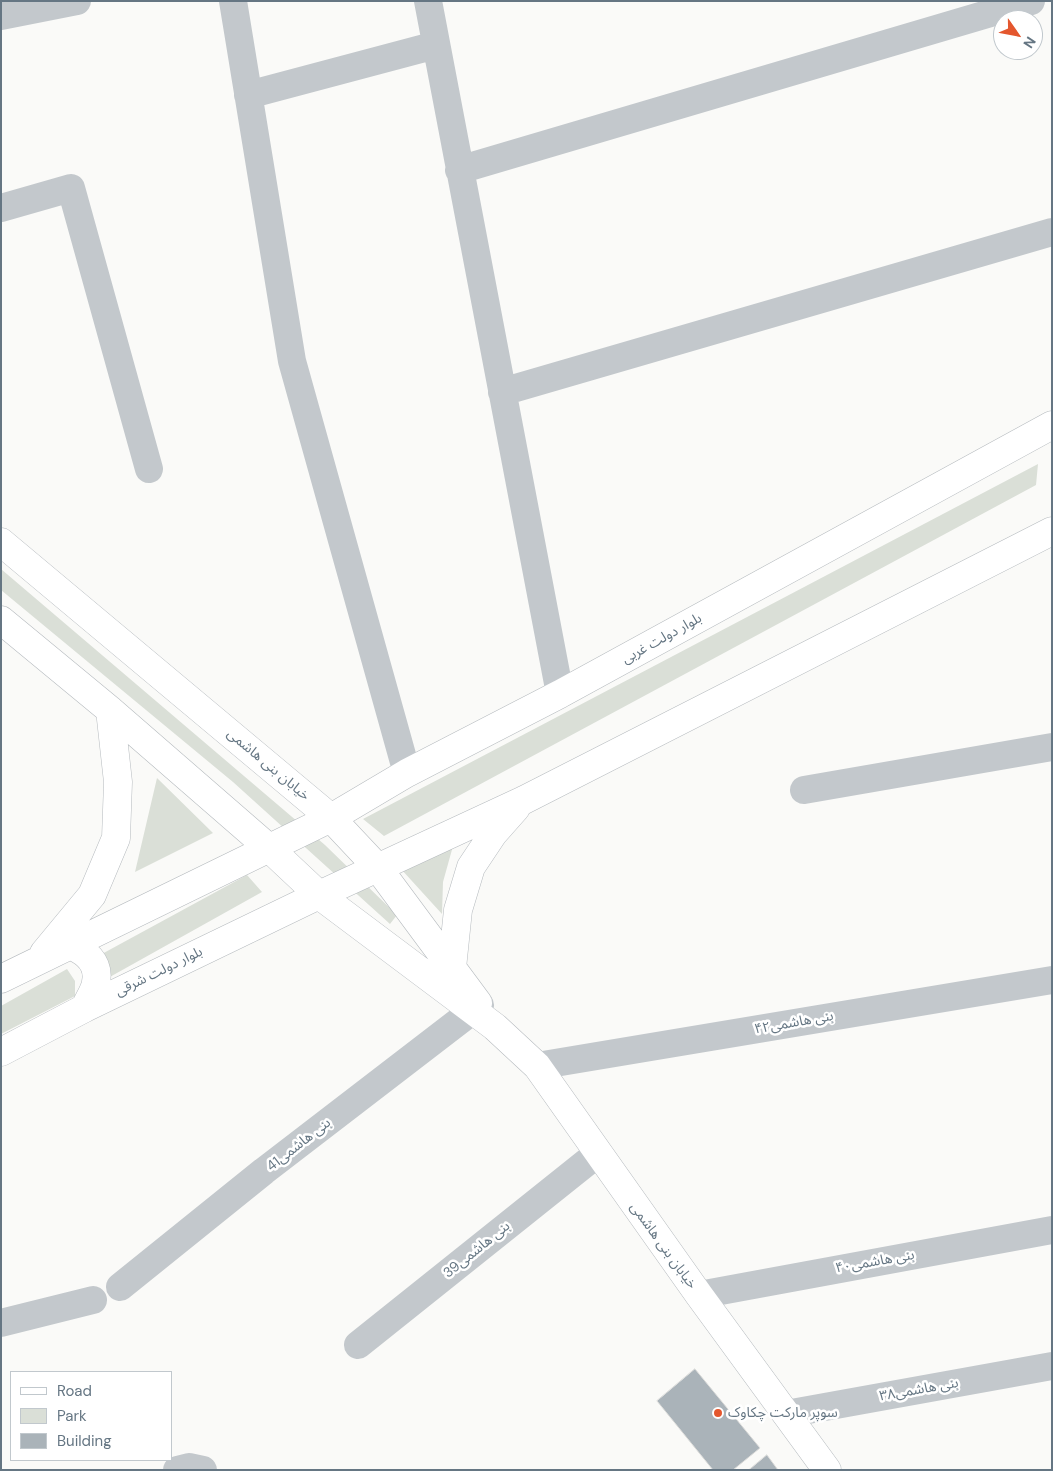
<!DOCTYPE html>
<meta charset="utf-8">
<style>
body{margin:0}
#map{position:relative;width:1053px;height:1471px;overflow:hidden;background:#fafaf8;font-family:"DM Sans",sans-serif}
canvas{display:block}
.frame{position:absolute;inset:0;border:2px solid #657683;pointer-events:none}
.legend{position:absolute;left:10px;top:1371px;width:162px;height:90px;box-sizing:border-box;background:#fff;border:1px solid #c1c8cd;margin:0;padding:6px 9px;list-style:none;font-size:15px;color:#657683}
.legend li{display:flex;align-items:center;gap:10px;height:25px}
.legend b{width:25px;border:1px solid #c1c8cd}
.north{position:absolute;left:993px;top:10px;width:50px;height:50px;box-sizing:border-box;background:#fff;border:1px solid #c1c8cd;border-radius:50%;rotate:123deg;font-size:14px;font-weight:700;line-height:20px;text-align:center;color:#657683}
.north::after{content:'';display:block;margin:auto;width:18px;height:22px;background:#e4572e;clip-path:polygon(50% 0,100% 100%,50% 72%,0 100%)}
</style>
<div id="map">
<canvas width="1053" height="1471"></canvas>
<div class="frame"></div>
<ul class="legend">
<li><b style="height:6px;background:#fff"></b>Road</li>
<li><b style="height:14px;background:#dadfd7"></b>Park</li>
<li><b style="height:14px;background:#aab3b9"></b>Building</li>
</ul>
<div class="north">N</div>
</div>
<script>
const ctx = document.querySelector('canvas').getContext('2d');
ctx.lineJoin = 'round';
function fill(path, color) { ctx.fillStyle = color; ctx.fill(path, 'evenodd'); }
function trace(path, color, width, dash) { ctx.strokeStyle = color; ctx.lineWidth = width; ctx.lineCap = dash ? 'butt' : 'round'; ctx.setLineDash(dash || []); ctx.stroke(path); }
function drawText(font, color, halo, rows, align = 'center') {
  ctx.font = font + ' "DM Sans","Noto Sans Arabic",sans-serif'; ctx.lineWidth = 5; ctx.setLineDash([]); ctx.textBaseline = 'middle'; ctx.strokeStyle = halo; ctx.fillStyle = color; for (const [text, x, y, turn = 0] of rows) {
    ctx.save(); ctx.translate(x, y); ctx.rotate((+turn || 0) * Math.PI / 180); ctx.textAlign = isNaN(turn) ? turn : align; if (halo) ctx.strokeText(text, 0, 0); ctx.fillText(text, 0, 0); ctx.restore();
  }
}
fill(new Path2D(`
 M 1038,464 L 1036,485 L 384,836 L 363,819 Z
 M 1,569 L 325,845 L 397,915 L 390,924 L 233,782 L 1,590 Z
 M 157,778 L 213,833 L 135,872 Z
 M 453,846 L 443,882 L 442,914 L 401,869 Z
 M 247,875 L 262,892 L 108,978 L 100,955 Z
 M 67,969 L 75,981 L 75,996 L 1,1034 L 1,1006 Z`), '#dadfd7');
const building = new Path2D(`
 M 695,1369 L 760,1448 L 733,1470 L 713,1470 L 657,1401 Z
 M 767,1455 L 778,1470 L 749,1470 Z`);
fill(building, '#aab3b9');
trace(building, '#dcdcda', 1);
const major = new Path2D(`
 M 1,542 L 331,818 L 378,868 L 478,1003
 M 1,620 L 110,710 L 270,849 L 319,895 L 495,1027 L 537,1066 L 699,1295 L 827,1470
 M 57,951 L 69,945 C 85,951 100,962 96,982 C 95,991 88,1000 85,1008
 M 44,953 L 92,895 L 116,838 L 118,782 L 110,710
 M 452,968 L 458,910 L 471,867 L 493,834 L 516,808
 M 1,979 L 331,818 L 407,773 L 560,694 L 1052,425
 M 1,1052 L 85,1008 L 319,895 L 524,800 L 1052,531`);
trace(major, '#b5babe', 29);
trace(new Path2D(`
 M 233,1 L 292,361 L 407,773
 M 428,1 L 560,694
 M 1,16 L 77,1
 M 248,95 L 436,45
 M 459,170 L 1031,1
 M 1,208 L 71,188 L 149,469
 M 502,392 L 1052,232
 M 804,790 L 1052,747
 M 537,1066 L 1052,980
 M 120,1287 L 264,1171 L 480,1005
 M 699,1295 L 1052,1230
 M 1,1323 L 93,1300
 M 358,1345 L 597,1154
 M 786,1414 L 1052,1366
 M 177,1470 L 189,1467 L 203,1470`), '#c3c8cc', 28);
trace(major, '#fff', 28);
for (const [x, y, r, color] of [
 [718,1413,5,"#e4572e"]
]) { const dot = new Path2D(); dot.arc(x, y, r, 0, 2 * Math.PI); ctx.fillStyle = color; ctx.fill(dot); trace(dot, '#fff', 2); }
drawText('14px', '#657683', '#fff', [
 ["بلوار دولت غربی",662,639,-29],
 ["خیابان بنی هاشمی",268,765,40],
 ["بلوار دولت شرقی",159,972,-26],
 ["بنی هاشمی۴۲",794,1023,-10],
 ["بنی هاشمی41",299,1145,-38],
 ["خیابان بنی هاشمی",663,1246,54],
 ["بنی هاشمی39",477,1250,-39],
 ["بنی هاشمی۴۰",875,1262,-10],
 ["بنی هاشمی۳۸",919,1390,-10]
]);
drawText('14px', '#657683', '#fff', [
 ["سوپر مارکت چکاوک",728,1413]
], 'left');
</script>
